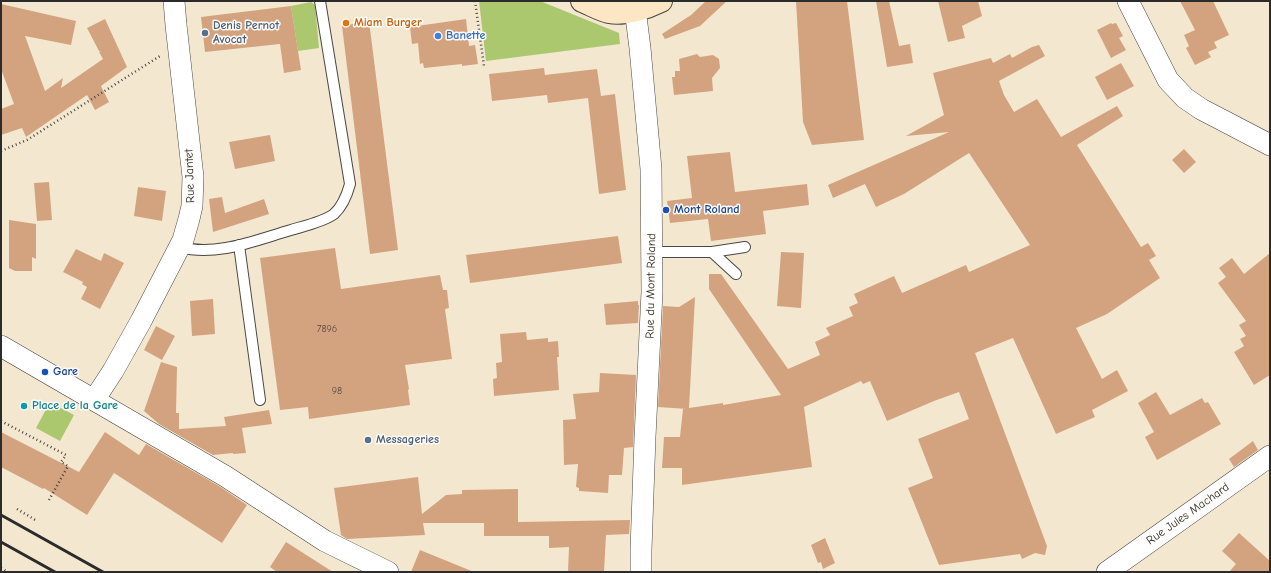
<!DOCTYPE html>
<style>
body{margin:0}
#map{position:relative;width:1271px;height:573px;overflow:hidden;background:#f4e7d0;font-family:"Comic Neue",sans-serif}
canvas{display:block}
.frame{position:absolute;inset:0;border:2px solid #2b2b2b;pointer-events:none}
</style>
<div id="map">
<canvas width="1271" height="573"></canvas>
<div class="frame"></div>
</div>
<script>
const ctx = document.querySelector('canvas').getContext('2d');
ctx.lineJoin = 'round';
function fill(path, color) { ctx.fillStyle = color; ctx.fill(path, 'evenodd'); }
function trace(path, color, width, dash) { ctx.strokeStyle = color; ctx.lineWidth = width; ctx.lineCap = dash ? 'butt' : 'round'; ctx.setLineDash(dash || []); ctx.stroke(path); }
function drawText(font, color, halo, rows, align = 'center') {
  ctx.font = font + ' "Comic Neue",sans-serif'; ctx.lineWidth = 3; ctx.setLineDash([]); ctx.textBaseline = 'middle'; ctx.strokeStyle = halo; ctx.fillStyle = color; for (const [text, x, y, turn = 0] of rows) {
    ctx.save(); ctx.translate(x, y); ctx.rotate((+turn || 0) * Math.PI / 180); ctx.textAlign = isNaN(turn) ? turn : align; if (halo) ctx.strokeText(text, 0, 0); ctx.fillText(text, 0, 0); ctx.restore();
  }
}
fill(new Path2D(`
 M 479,1 L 540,1 L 619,33 L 620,44 L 486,61 Z
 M 311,2 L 315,5 L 319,48 L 298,51 L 291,6 Z
 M 50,402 L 74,415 L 60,441 L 36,428 Z`), '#abc86f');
fill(new Path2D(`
 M 706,1 L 727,1 L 700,26 L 665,39 L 662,34 L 691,15 Z
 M 796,1 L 847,1 L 864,140 L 812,145 L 803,122 Z
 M 876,1 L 889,1 L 899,46 L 910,44 L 913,63 L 887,67 Z
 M 938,1 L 978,1 L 982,16 L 962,26 L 965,38 L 948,42 Z
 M 1180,1 L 1213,1 L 1229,35 L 1214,42 L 1217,48 L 1208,52 L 1211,57 L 1195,65 L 1186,48 L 1189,46 L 1184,35 L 1195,30 Z
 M 1,4 L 76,21 L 71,45 L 25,36 L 45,91 L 63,78 L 61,88 L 103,59 L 99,52 L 101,52 L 99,51 L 87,28 L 105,19 L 127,67 L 101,86 L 109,102 L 95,110 L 87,95 L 26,137 L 22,128 L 1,135 L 1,109 L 14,104 L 1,69 Z
 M 291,6 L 301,70 L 284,73 L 280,44 L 205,52 L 201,17 Z
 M 466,19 L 469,46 L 475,45 L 478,64 L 462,66 L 462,64 L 424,68 L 423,63 L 420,64 L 418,43 L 412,44 L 410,27 Z
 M 369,21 L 398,250 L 370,254 L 342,26 Z
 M 1111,23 L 1112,24 L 1116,23 L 1123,36 L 1119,38 L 1126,50 L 1111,58 L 1097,30 Z
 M 1039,45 L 1045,56 L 999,81 L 1004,95 L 1014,112 L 1037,99 L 1061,137 L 1117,106 L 1123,116 L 1077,145 L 1141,247 L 1148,243 L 1156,256 L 1149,260 L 1160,278 L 1107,314 L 1076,328 L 1102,379 L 1117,370 L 1128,391 L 1092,410 L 1095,417 L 1056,434 L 1013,338 L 975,353 L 1047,546 L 1045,555 L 1035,553 L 1022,559 L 1020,554 L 939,565 L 908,488 L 933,478 L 918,439 L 969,419 L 959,392 L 934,401 L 887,421 L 870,381 L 863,384 L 861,381 L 804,407 L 812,467 L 682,485 L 682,468 L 662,468 L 664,437 L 680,437 L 683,409 L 687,409 L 658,407 L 663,306 L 679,307 L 695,297 L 689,408 L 723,403 L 723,405 L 781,395 L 709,289 L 709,274 L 721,274 L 788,369 L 820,355 L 815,342 L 830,335 L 826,328 L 853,316 L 849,307 L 858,303 L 854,294 L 894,276 L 902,293 L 966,265 L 969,272 L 1030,245 L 969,153 L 904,194 L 876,207 L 865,184 L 833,198 L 828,185 L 949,132 L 906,136 L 944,115 L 933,73 L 991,58 L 993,63 L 1010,54 L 1012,58 L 1032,47 Z
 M 697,54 L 700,57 L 713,55 L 719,59 L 720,68 L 712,78 L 713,91 L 674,95 L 672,77 L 675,77 L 675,71 L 680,71 L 679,59 Z
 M 1121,63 L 1134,86 L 1107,100 L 1095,77 Z
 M 544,68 L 545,75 L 597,69 L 601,96 L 615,94 L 626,190 L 599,194 L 588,98 L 548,103 L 547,95 L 492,101 L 489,74 Z
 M 270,135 L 275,161 L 235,169 L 229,142 Z
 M 1184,149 L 1196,162 L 1184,173 L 1172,160 Z
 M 730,152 L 735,192 L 807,184 L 809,205 L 763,211 L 766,234 L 711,241 L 708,219 L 670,223 L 667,201 L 692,198 L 687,156 Z
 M 49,182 L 52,220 L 37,221 L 34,183 Z
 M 138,187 L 166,191 L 162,221 L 134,216 Z
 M 222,197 L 225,213 L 264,199 L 269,214 L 213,232 L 209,199 Z
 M 9,220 L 36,224 L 36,259 L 32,257 L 32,271 L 15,271 L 9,268 Z
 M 618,236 L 622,263 L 470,283 L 466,255 Z
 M 335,248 L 341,289 L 440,275 L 443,290 L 447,290 L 449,308 L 445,309 L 452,359 L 405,365 L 409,389 L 408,390 L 410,405 L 309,419 L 308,407 L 280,410 L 260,258 Z
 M 76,249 L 101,261 L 104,253 L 124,263 L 100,309 L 81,299 L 87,287 L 82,284 L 83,282 L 63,272 Z
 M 781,252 L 804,253 L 801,308 L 777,306 Z
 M 1270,253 L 1270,375 L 1254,385 L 1234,352 L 1244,346 L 1240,339 L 1246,336 L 1239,325 L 1246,321 L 1218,283 L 1226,277 L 1219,268 L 1232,258 L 1244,274 Z
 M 213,299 L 215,334 L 192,336 L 190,301 Z
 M 638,301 L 638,305 L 639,305 L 638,323 L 606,325 L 604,304 Z
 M 156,326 L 175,336 L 162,360 L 144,350 Z
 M 526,332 L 527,340 L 548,338 L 548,342 L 558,341 L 559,357 L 557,357 L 559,390 L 494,396 L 493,379 L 497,378 L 496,363 L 502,362 L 500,334 Z
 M 161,362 L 177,367 L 176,413 L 179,413 L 179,429 L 226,426 L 224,417 L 269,410 L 272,424 L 242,428 L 246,453 L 233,454 L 233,453 L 213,455 L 159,424 L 144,411 Z
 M 600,373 L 636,375 L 633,447 L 624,448 L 622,475 L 609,475 L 608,493 L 579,491 L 579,488 L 576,487 L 578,464 L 564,465 L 563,420 L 576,419 L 573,394 L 599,392 Z
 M 1156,392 L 1170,415 L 1202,398 L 1205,403 L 1208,402 L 1221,424 L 1157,460 L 1145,437 L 1154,432 L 1138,403 Z
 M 1,432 L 79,472 L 105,432 L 139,455 L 146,444 L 219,486 L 247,505 L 222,543 L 114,473 L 87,515 L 44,488 L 43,489 L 1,467 Z
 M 1253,441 L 1258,450 L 1234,467 L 1229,459 Z
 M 418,477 L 422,514 L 446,495 L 462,494 L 462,490 L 518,489 L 518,522 L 630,520 L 629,534 L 606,535 L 604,572 L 568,572 L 569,547 L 549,548 L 549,536 L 484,536 L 484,523 L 423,523 L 425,535 L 347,539 L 341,535 L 334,488 Z
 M 1239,533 L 1270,561 L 1270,572 L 1229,572 L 1236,564 L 1222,551 Z
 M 825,538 L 835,563 L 823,569 L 821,562 L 818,563 L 811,545 Z
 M 286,542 L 333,572 L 277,572 L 270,567 Z
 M 420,550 L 474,572 L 411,572 Z`), '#d3a380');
const lane = new Path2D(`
 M 239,245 L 260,400
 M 180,247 C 216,257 256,240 291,230 C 304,226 323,222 334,214 C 343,206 347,195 350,184 L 320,1
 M 652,252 L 712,252 L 745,247
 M 712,252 L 736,274`);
const street = new Path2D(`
 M 634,1 L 640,48 L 651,169 L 652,292 L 645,437 L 641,550 L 641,572
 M 1128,1 L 1168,80 L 1185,98 L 1201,109 L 1270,145
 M 1,346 L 225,476 L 325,541 L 388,572
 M 94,400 L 113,371 L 141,321 L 183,240 L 189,219 L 192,206 L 193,177 L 176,25 L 174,1
 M 1107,572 L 1270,456`);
const secondary = new Path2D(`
 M 582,1 C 590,4 600,10 609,12 C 625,15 647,8 661,1`);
trace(lane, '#494744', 12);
trace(street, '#494744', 22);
trace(secondary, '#494744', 24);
trace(new Path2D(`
 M 475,1 L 484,66
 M 1,151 L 27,140 L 160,56
 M 1,421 L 66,455 L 61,462 L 68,466 L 49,500
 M 17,509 L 37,521
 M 1,568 L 8,572`), '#494744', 2.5, [1, 3]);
trace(lane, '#fff', 10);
trace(street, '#fff', 21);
trace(secondary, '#fce6c4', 22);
trace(new Path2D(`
 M 1,515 L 103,572
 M 1,542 L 55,572`), '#2b2b2b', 3);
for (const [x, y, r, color] of [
 [346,23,4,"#e8710a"],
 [205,33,4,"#5c6f8a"],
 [438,36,4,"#3f7fe0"],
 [666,210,4,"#1a4fb4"],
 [45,372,4,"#1a4fb4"],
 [24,406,4,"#0f9aa8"],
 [368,440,4,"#5c6f8a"]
]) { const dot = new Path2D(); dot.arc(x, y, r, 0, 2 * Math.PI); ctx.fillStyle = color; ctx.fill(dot); trace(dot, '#fdfcf7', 1.5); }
drawText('10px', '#554940', null, [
 ["7896",327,329],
 ["98",337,391]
]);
drawText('bold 12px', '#c56008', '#fdfcf7', [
 ["Miam Burger",354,23]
], 'left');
drawText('bold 12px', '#4e5e75', '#fdfcf7', [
 ["Denis Pernot",213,26],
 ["Avocat",213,40],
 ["Messageries",376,440]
], 'left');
drawText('bold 12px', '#366cbe', '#fdfcf7', [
 ["Banette",446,36]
], 'left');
drawText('12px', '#2b2b2b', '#fdfcf7', [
 ["Rue Jantet",190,176,-92],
 ["Rue du Mont Roland",651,286,-89],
 ["Rue Jules Machard",1188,514,-35]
]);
drawText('bold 12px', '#164399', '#fdfcf7', [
 ["Mont Roland",674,210],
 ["Gare",53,372]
], 'left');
drawText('bold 12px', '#0d838f', '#fdfcf7', [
 ["Place de la Gare",32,406]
], 'left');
</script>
